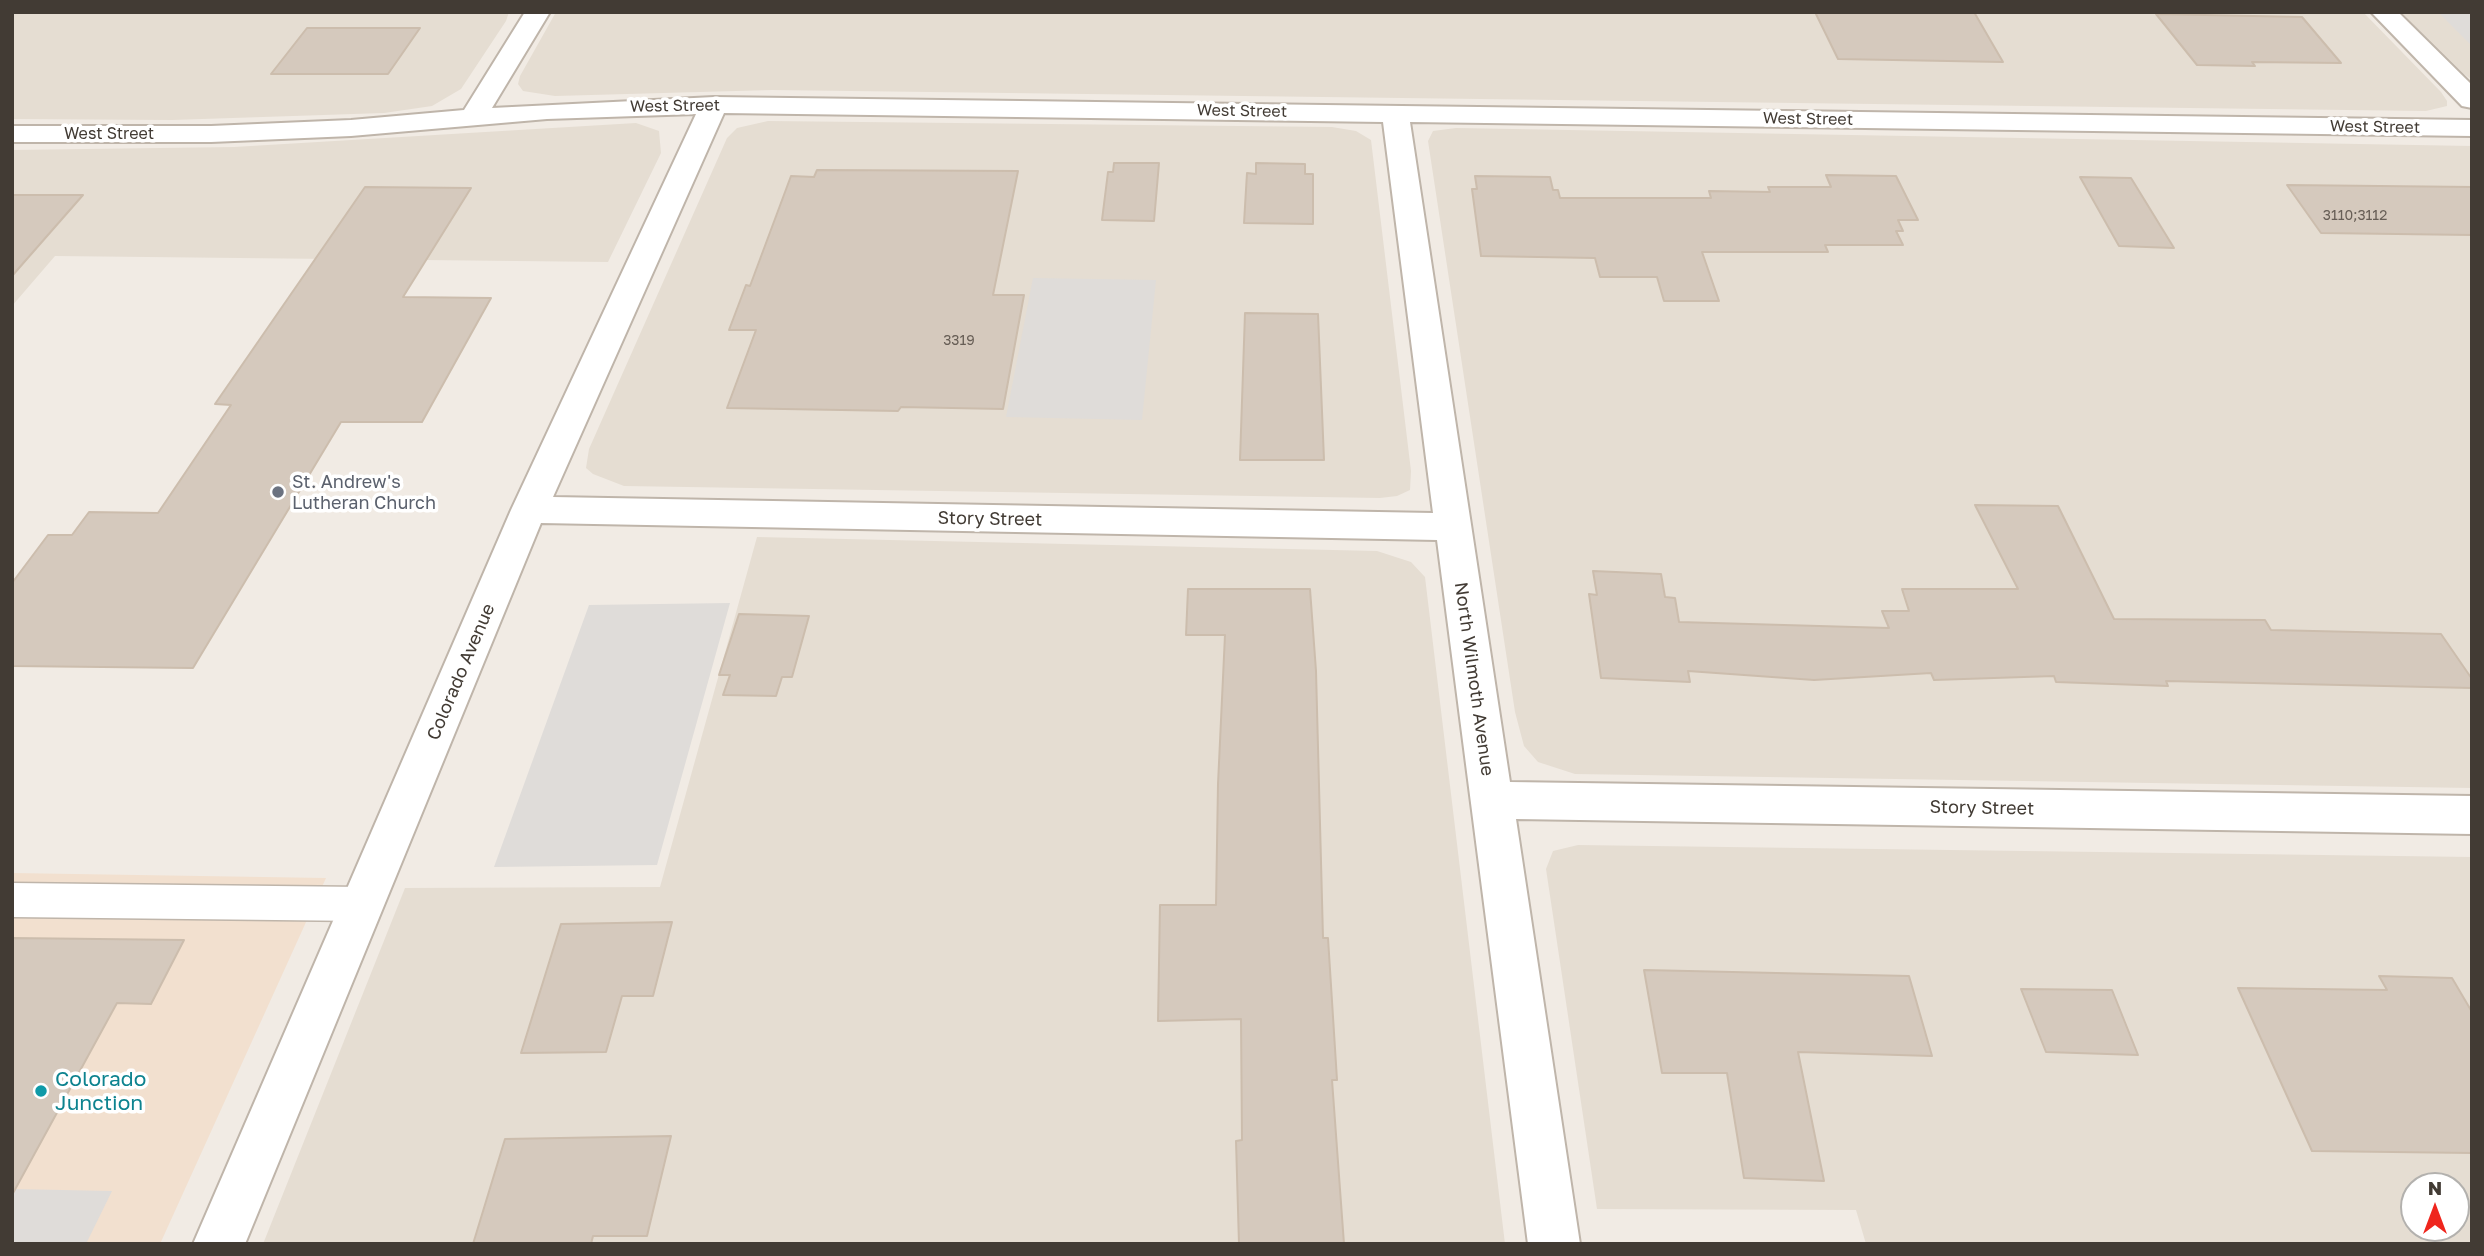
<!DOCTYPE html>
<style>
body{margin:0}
#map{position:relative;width:2484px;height:1256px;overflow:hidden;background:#f1ebe4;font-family:"Golos Text",sans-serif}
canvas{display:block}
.frame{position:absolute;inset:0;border:14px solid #423b34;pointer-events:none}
.north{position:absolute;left:2400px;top:1172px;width:70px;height:70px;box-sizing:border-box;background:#fff;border:2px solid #b3b1ae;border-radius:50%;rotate:0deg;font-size:19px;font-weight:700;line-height:28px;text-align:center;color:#423b34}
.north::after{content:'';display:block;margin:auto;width:24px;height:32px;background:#ef251d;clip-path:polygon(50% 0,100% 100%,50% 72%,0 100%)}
</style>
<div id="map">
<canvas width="2484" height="1256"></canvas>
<div class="frame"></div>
<div class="north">N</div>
</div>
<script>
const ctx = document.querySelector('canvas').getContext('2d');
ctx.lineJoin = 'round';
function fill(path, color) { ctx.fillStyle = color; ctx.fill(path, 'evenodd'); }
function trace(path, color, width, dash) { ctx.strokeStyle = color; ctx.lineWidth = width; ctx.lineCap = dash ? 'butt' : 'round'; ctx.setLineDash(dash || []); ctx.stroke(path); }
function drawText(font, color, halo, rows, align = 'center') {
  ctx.font = font + ' "Golos Text",sans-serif'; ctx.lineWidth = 7; ctx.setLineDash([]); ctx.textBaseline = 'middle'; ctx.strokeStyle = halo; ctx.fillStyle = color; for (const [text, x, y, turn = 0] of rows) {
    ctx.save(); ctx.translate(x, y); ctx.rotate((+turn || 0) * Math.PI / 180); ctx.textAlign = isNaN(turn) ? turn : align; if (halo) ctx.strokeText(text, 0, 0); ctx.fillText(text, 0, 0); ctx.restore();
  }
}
fill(new Path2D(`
 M 12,12 L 509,12 L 506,21 L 461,89 L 432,106 L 384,113 L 172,120 L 12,119 Z
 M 556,12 L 2363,12 L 2441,92 L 2447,101 L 2447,106 L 2426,111 L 772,90 L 555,96 L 523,91 L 518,84 L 520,76 Z
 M 2401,12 L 2472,12 L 2472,80 L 2464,74 Z
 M 768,121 L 1332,127 L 1356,131 L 1371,140 L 1411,471 L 1410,490 L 1397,496 L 1380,498 L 624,486 L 593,474 L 586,468 L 589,449 L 727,138 L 737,128 Z
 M 636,123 L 659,131 L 661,153 L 608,262 L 55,256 L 12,306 L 12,150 L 234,147 Z
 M 1456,128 L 2472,146 L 2472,788 L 1575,774 L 1538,762 L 1524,746 L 1515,712 L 1428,141 L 1433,131 Z
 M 757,537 L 1377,551 L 1411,562 L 1425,577 L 1505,1244 L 263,1244 L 405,888 L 660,887 Z
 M 1578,845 L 2472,857 L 2472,1244 L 1866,1244 L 1856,1210 L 1597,1209 L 1546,869 L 1553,851 ZM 2414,1186 L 2456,1186 L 2456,1228 L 2414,1228 Z`), '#e5ddd2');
fill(new Path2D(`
 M 12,873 L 326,878 L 160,1244 L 12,1244 Z`), '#f2e0cf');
fill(new Path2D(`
 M 2438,12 L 2472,12 L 2472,46 Z
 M 1033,278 L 1156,280 L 1142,420 L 1006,417 Z
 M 730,603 L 657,865 L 494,867 L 589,605 Z
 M 12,1189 L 112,1191 L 86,1244 L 12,1244 Z`), '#dfdcd9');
const building = new Path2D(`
 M 1815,12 L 1974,12 L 2003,62 L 1838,59 Z
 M 2156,14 L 2302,17 L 2341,63 L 2252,62 L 2255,66 L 2197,65 Z
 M 307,28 L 420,28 L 388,74 L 271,74 Z
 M 1114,163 L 1159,163 L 1154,221 L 1102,220 L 1108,172 L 1113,172 Z
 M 1256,163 L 1305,164 L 1305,174 L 1313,174 L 1313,224 L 1244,223 L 1247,173 L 1256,174 Z
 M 817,170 L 1018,171 L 993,295 L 1024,295 L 1003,409 L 901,407 L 898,411 L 727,408 L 756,330 L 729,330 L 746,285 L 750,286 L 791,176 L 814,177 Z
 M 1826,175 L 1896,176 L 1918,220 L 1898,220 L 1903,231 L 1896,231 L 1903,245 L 1825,245 L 1828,252 L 1702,252 L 1719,301 L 1664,301 L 1657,277 L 1600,277 L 1595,258 L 1481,256 L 1472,189 L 1477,189 L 1475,176 L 1550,177 L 1553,190 L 1558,190 L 1560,198 L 1711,198 L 1709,191 L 1770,192 L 1768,187 L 1831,187 Z
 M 2080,177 L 2131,178 L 2174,248 L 2119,246 Z
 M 2287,185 L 2472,187 L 2472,235 L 2321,233 Z
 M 365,187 L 471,188 L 403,297 L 491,298 L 422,422 L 341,422 L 193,668 L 12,666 L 12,583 L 48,535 L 72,535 L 89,512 L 158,513 L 231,405 L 215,404 Z
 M 12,195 L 83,195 L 12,276 Z
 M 1245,313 L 1318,314 L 1324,460 L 1240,460 Z
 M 1975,505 L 2058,506 L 2114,619 L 2265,620 L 2271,630 L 2441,634 L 2472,679 L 2472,688 L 2166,681 L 2168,686 L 2056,682 L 2054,676 L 1934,680 L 1931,673 L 1814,680 L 1688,671 L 1690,682 L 1601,678 L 1589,594 L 1597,595 L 1593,571 L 1661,574 L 1665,597 L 1675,598 L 1679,622 L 1889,628 L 1882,611 L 1909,611 L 1902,589 L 2018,589 Z
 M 1188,589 L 1310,589 L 1316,671 L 1323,938 L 1328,938 L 1337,1080 L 1332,1080 L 1344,1244 L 1239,1244 L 1236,1141 L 1242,1140 L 1241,1019 L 1158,1021 L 1160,905 L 1216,905 L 1218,784 L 1225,635 L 1186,635 Z
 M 739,614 L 809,616 L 792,677 L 782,677 L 776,696 L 723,695 L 730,675 L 719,675 Z
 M 672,922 L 653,996 L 622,996 L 606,1052 L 521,1053 L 561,924 Z
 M 12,938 L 184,940 L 151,1004 L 117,1003 L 12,1195 Z
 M 1644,970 L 1909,976 L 1932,1056 L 1798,1052 L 1824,1181 L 1744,1178 L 1727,1073 L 1662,1073 Z
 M 2379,976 L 2452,978 L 2472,1012 L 2472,1153 L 2312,1151 L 2238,988 L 2387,990 Z
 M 2021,989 L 2112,990 L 2138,1055 L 2046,1052 Z
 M 671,1136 L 647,1236 L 593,1236 L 591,1244 L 473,1244 L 505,1139 Z`);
fill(building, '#d5c9bd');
trace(building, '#ccbdad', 2);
const lane = new Path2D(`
 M 12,883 L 363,887 L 376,892 L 381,904 L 376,916 L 363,921 L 12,917 Z`);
const street = new Path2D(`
 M 525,12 L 550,12 L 492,108 L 714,97 L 2472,120 L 2472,136 L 1410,122 L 1510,782 L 2472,796 L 2472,834 L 1516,819 L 1580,1244 L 1528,1244 L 1437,540 L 541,523 L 245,1244 L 193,1244 L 511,510 L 696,114 L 547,119 L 351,136 L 211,142 L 12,142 L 12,126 L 211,126 L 351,120 L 464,110 ZM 724,113 L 1383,122 L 1433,513 L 553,497 Z
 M 2371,12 L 2398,12 L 2472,85 L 2472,108 L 2462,106 Z`);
trace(lane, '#bfb5aa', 3);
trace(street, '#bfb5aa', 4);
fill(lane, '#fff');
fill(street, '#fff');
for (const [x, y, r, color] of [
 [278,492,7,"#6b7280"],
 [41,1091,7,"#0f9aa8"]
]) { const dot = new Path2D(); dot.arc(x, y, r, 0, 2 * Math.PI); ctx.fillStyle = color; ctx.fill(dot); trace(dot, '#fff', 2.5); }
drawText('14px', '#675e56', null, [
 ["3110;3112",2355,216],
 ["3319",959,341]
]);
drawText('16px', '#423b34', '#fff', [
 ["West Street",675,106,-1],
 ["West Street",1242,111,1],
 ["West Street",1808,119,1],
 ["West Street",2375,127,1],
 ["West Street",109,134]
]);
drawText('18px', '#5b616d', '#fff', [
 ["St. Andrew's",292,482],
 ["Lutheran Church",292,503]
], 'left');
drawText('18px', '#423b34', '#fff', [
 ["Story Street",990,519,1],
 ["Colorado Avenue",461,672,-67],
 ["North Wilmoth Avenue",1474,679,82],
 ["Story Street",1982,808,1]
]);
drawText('21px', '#0d838f', '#fff', [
 ["Colorado",55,1079],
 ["Junction",55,1103]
], 'left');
</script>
